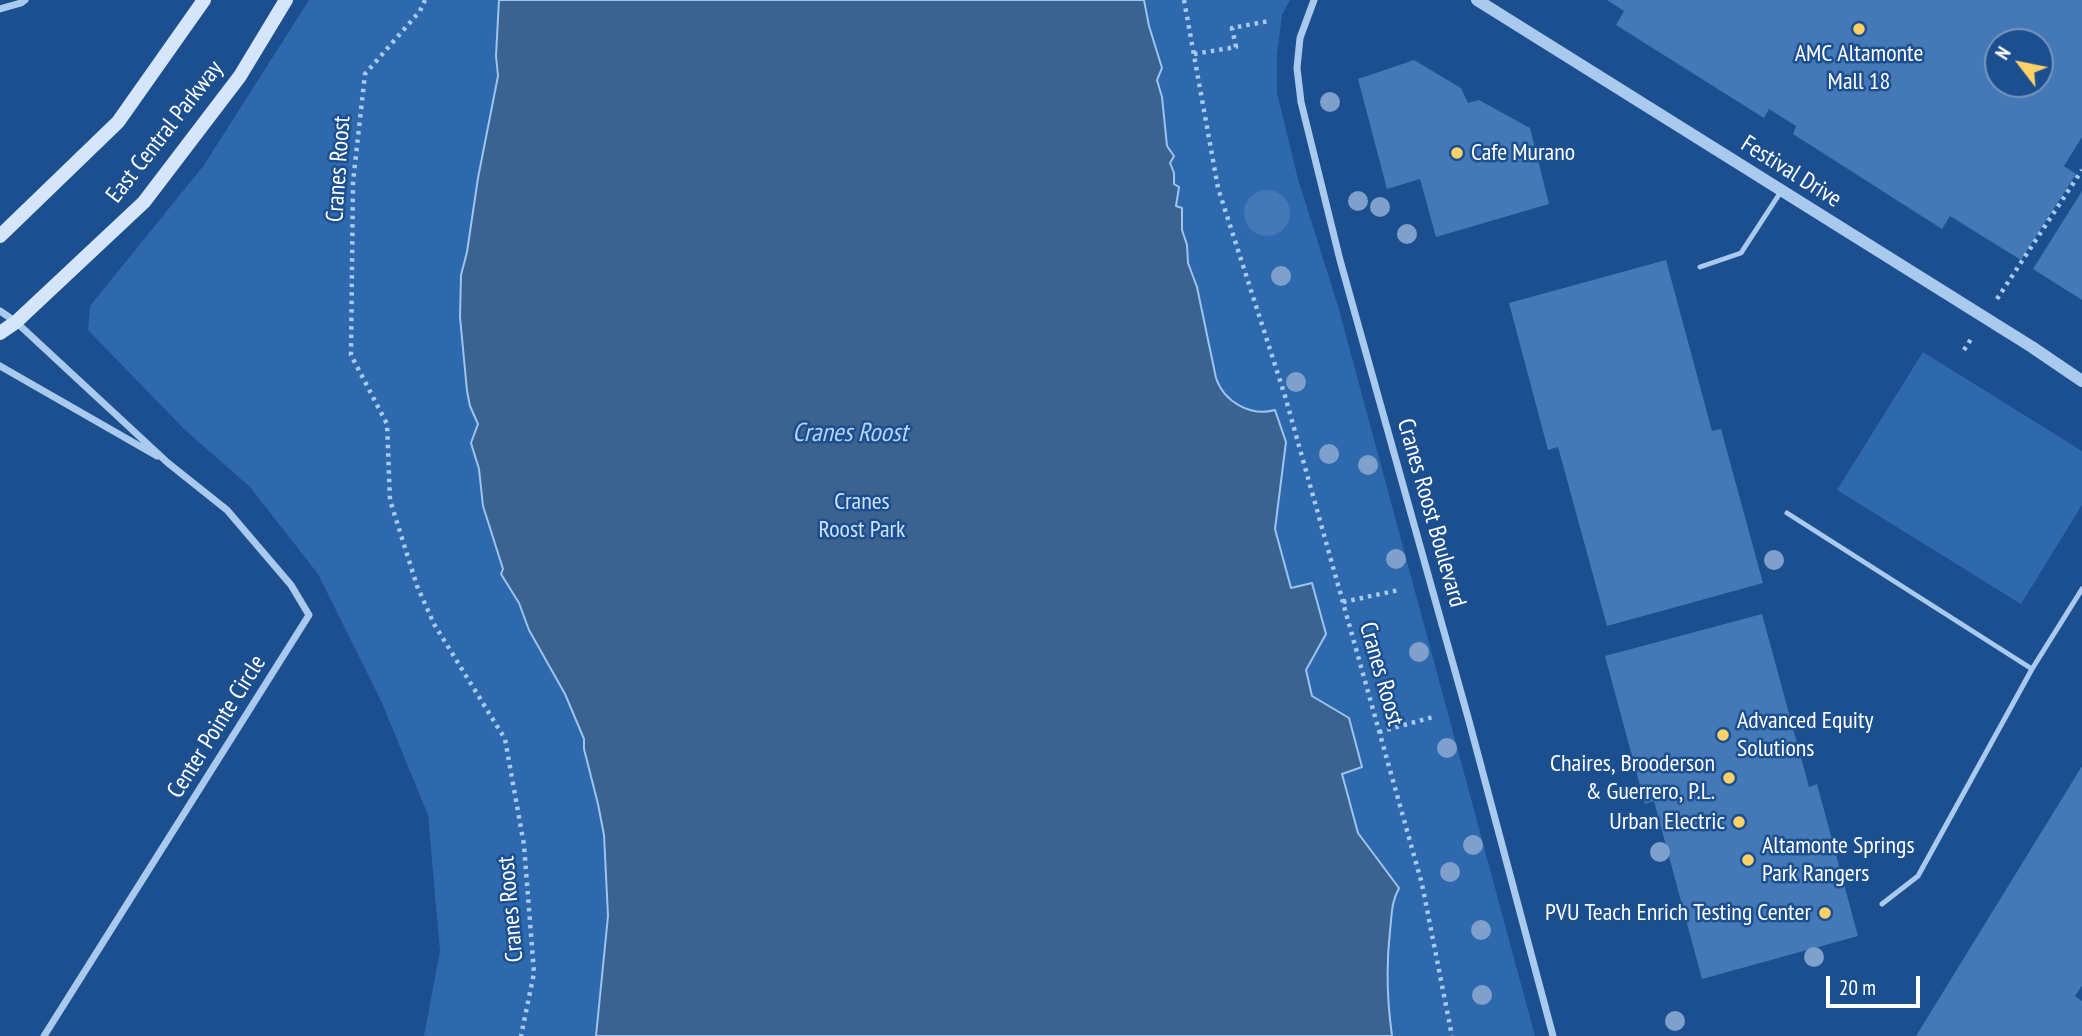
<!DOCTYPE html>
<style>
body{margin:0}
#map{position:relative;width:2082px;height:1036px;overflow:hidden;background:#1b4f8f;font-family:"PT Sans Narrow",sans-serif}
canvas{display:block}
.north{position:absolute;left:1984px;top:28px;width:70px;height:70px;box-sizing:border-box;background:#1b4f8f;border:2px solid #7695bc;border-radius:50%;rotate:302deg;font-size:19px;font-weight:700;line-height:28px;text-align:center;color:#fff}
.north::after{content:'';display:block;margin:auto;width:24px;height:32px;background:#ffd166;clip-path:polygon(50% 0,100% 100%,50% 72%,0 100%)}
.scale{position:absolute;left:1826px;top:976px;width:94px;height:32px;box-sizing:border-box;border:4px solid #fff;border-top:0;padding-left:9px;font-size:21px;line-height:24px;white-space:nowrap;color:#fff;-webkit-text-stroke:5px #1b4f8f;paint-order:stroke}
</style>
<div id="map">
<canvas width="2082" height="1036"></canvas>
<div class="north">N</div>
<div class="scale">20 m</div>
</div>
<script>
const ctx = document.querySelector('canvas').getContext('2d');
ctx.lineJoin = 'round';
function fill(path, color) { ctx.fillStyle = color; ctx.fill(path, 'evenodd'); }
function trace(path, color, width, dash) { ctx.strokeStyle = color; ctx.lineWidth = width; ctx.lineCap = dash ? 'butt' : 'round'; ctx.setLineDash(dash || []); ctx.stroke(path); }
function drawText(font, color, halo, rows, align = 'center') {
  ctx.font = font + ' "PT Sans Narrow",sans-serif'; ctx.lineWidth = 5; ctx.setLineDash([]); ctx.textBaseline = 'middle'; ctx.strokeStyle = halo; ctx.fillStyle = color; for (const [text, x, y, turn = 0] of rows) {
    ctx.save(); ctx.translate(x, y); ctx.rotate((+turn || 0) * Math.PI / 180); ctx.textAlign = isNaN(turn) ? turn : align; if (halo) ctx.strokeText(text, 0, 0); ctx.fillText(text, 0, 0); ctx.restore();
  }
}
fill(new Path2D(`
 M 309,0 L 1290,0 L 1282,15 L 1277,54 L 1277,93 L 1298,179 L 1338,306 L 1535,1036 L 424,1036 L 440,951 L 428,815 L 382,703 L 318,574 L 250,487 L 185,430 L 88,330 L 90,306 L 204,165 Z
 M 1923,352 L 2082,451 L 2082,505 L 2021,604 L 1837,490 Z`), '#2e69ad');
const water = new Path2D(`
 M 499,0 L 1144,0 L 1149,26 L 1162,68 L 1157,80 L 1162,97 L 1167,146 L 1174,156 L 1170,163 L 1174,173 L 1174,184 L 1179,187 L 1176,206 L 1182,208 L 1182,230 L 1187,245 L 1188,263 L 1197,287 L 1216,378 C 1224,402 1251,417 1275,410 L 1286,442 L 1275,529 L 1291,588 L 1312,583 L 1326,634 L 1306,670 L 1312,696 L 1349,718 L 1362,767 L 1342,774 L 1358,833 L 1399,888 C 1391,903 1392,914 1390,931 C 1386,966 1387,1000 1392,1036 L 596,1036 L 608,916 L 604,835 L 598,804 L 584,749 L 584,739 L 565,694 L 529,630 L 519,603 L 501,574 L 503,569 L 483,506 L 479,469 L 471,443 L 478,424 L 470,406 L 467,391 L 460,317 L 461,275 L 467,252 L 478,178 L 498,76 L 496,56 Z`);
fill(water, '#3c6290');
trace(water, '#9cc4f0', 2);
fill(new Path2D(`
 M 1607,0 L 2082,0 L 2082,137 L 2064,166 L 2076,174 L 2021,260 L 1950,216 L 1942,229 L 1793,134 L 1796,126 L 1769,109 L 1764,118 L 1616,25 L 1624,11 ZM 1998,42 L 2040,42 L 2040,84 L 1998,84 Z
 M 1414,60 L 1461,88 L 1468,103 L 1479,100 L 1530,128 L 1549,204 L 1436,237 L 1420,179 L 1387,189 L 1358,79 Z
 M1244 213a23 23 0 1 1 46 0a23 23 0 1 1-46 0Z
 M 2082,191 L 2082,300 L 2033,269 Z
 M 1666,260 L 1712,431 L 1721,429 L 1763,583 L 1607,626 L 1558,447 L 1548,450 L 1509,303 Z
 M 1762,614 L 1809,787 L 1817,784 L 1858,936 L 1702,979 L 1654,801 L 1645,804 L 1605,656 Z
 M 2082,766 L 2082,986 L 2075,996 L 2082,1001 L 2082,1036 L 1916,1036 Z`), '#4478b7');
trace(new Path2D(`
 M 425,0 L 420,11 L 365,74 L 353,182 L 351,355 L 387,424 L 390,500 L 417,586 L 434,624 L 505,739 L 524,845 L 534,973 L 521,1036
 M 1184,0 L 1218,188 L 1285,396 L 1422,884 L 1452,1036
 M 1194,54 L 1236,47 L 1232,28 L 1269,21
 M 1997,299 L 2082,170
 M 1964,350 L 1973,336
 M 1343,602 L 1399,590
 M 1379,732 L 1433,717`), '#a9c9ee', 4.5, [3.5, 5]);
trace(new Path2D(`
 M 1700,267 L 1741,253 L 1782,190
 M 1787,513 L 2032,669
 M 1882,904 L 1918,876 L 2032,669 L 2082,589`), '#a9c9ee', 5);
trace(new Path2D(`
 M 1314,0 L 1300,38 L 1297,68 L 1301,102 L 1340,260 L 1469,721 L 1553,1036
 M 0,9 L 21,3 L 25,0
 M 0,311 L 16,322 L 168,463 L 227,510 L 291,585 L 309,615 L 44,1036
 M 0,366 L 157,456`), '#a9c9ee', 7);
trace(new Path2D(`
 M 1477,0 L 2032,347 L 2082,381`), '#a9c9ee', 12);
trace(new Path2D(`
 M 0,236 L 118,122 L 204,0
 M 0,333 L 16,322 L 144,202 L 240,76 L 286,0`), '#d6e6fa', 14);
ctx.fillStyle = '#7ea0ca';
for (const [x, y] of [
 [1330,102],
 [1358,201],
 [1380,207],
 [1407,234],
 [1281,276],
 [1296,382],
 [1329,454],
 [1368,465],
 [1396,559],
 [1774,560],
 [1419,652],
 [1447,748],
 [1473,845],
 [1660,852],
 [1450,872],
 [1481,930],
 [1814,957],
 [1482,995],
 [1675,1021]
]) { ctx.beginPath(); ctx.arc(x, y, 10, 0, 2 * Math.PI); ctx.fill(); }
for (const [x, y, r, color] of [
 [1859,29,7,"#ffd166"],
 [1457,153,7,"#ffd166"],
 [1723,735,7,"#ffd166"],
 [1729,778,7,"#ffd166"],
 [1739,822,7,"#ffd166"],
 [1748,860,7,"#ffd166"],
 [1825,913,7,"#ffd166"]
]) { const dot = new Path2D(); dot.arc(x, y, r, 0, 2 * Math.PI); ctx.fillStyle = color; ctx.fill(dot); trace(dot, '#1b4f8f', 2.5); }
drawText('24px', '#fff', '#1b4f8f', [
 ["AMC Altamonte",1859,54,"center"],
 ["Mall 18",1859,82,"center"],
 ["Cafe Murano",1471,153],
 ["Advanced Equity",1737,721],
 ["Solutions",1737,749],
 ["Chaires, Brooderson",1715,764,"right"],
 ["& Guerrero, P.L.",1715,792,"right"],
 ["Urban Electric",1725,822,"right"],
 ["Altamonte Springs",1762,846],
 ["Park Rangers",1762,874],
 ["PVU Teach Enrich Testing Center",1811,913,"right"]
], 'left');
drawText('24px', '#fff', '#1b4f8f', [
 ["East Central Parkway",165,132,-52],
 ["Cranes Roost",339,169,-86],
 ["Festival Drive",1791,172,32],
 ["Cranes Roost Boulevard",1431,513,74],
 ["Cranes Roost",1381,674,74],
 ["Center Pointe Circle",217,727,-58],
 ["Cranes Roost",511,909,-95]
]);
drawText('24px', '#cfe3fa', '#1b4f8f', [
 ["Cranes",862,502],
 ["Roost Park",862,530]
]);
drawText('italic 26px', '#b5d3f5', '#1b4f8f', [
 ["Cranes Roost",850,434]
]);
</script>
